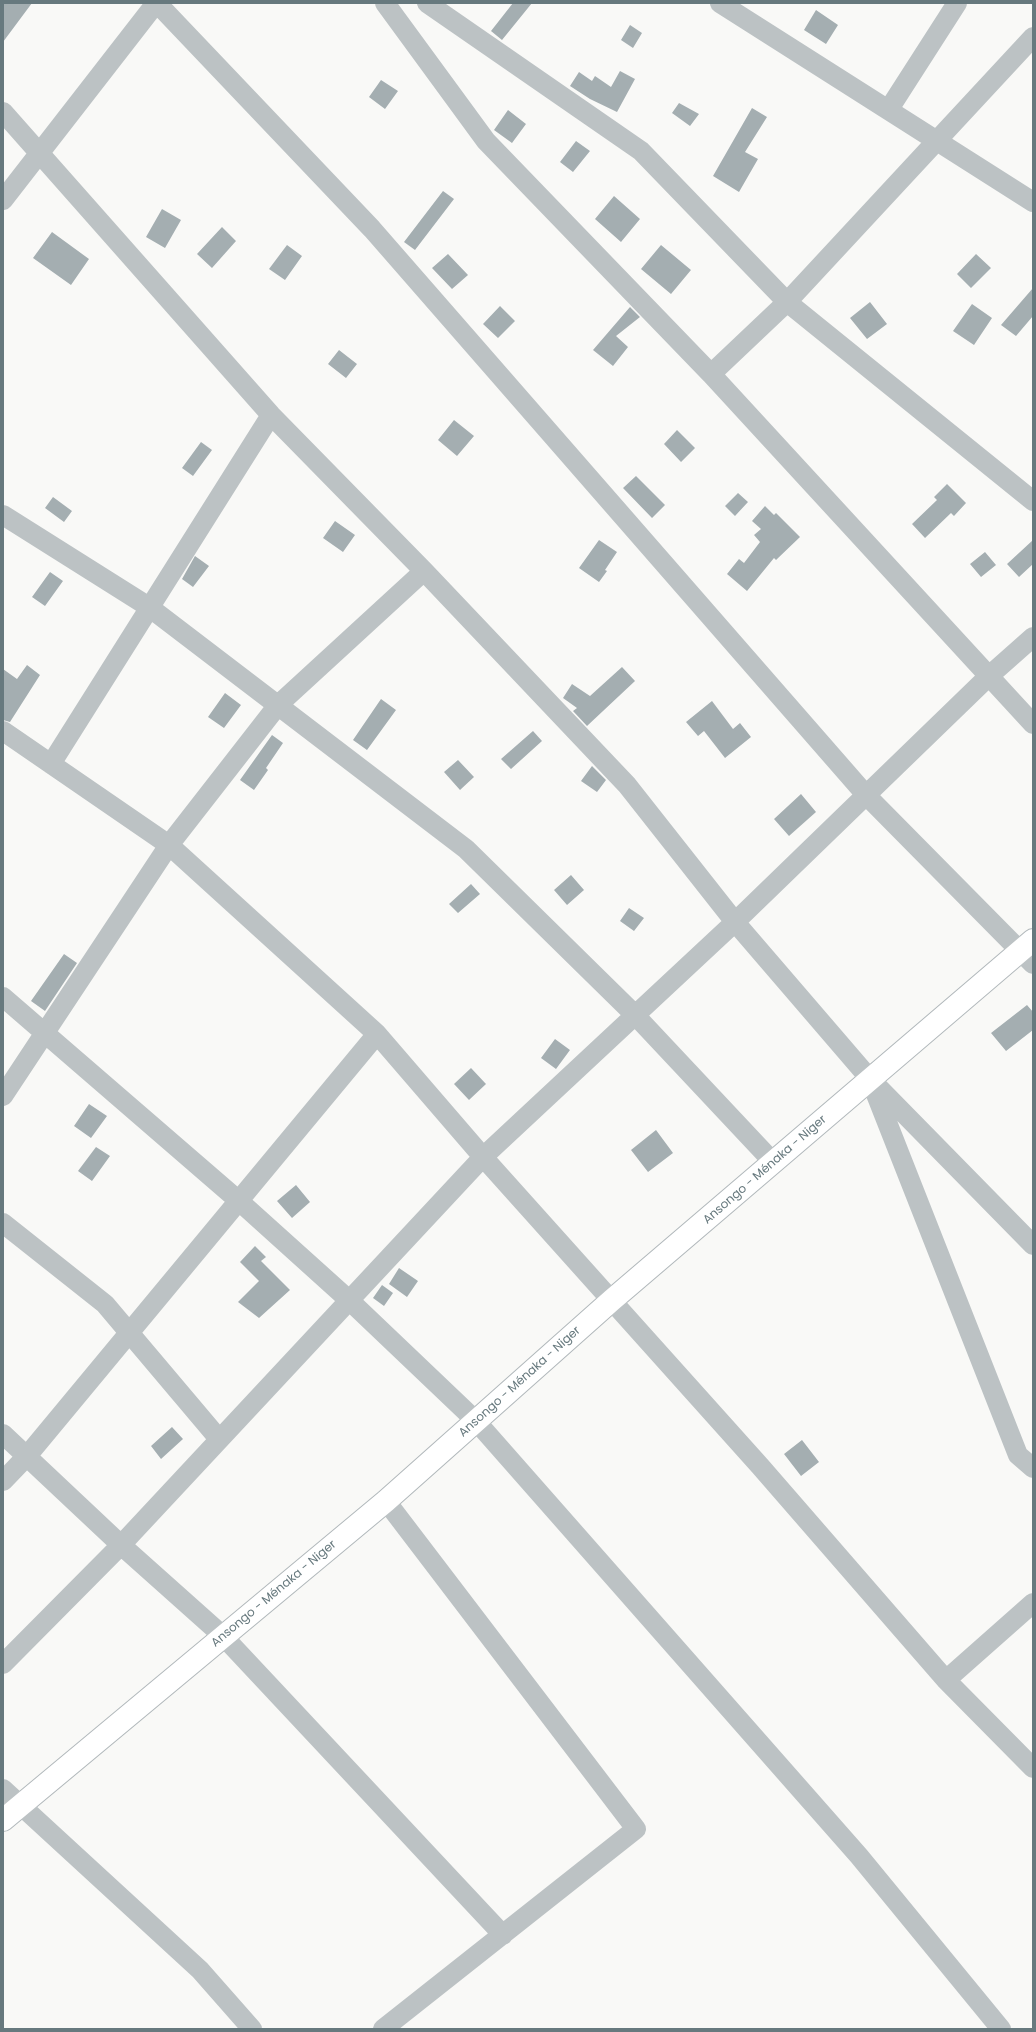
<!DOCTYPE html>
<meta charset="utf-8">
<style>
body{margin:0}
#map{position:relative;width:1036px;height:2032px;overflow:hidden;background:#f9f9f7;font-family:Poppins,sans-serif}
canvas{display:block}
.frame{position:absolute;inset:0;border:4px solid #67797e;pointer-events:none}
</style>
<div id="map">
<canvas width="1036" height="2032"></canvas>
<div class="frame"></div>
</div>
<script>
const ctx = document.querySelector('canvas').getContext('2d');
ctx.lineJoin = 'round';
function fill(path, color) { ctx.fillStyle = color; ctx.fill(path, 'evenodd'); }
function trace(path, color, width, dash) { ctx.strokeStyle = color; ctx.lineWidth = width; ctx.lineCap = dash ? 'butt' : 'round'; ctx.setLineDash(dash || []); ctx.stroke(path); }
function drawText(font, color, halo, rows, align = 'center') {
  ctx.font = font + ' Poppins,sans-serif'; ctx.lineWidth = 4; ctx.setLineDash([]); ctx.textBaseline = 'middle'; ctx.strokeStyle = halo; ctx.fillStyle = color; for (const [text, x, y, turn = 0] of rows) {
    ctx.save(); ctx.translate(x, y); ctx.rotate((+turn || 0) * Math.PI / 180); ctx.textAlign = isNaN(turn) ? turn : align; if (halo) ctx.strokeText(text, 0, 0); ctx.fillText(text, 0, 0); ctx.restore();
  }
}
fill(new Path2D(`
 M 3,3 L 32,3 L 3,42 Z
 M 513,3 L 532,3 L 502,40 L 491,31 Z
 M 816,10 L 838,25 L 826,44 L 804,30 Z
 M 630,25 L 642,33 L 633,48 L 621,40 Z
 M 620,71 L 635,79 L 617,112 L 590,99 L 570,86 L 579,72 L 592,81 L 595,76 L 611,87 Z
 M 381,80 L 398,91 L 385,109 L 369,97 Z
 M 679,103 L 699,114 L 690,126 L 672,113 Z
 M 752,108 L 767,117 L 745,152 L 758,159 L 739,192 L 713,176 Z
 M 508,110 L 526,124 L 512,143 L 494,130 Z
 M 576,141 L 590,151 L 573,172 L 560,162 Z
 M 443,191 L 454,199 L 415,250 L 404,242 Z
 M 614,196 L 640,219 L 621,242 L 595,219 Z
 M 162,209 L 181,220 L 165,248 L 146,237 Z
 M 222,227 L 236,241 L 212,268 L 197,254 Z
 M 52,232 L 89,259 L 71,285 L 33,258 Z
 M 287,245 L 302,256 L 285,280 L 269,269 Z
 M 661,245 L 691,270 L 671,294 L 641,269 Z
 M 448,254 L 468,275 L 452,289 L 432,268 Z
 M 976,254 L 991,268 L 971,288 L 957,274 Z
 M 1033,288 L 1033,316 L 1016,336 L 1001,325 Z
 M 870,302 L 887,324 L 867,339 L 850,318 Z
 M 972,304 L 992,318 L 974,345 L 953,331 Z
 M 500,306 L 515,321 L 498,338 L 483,324 Z
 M 630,307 L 640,317 L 616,336 L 628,347 L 613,366 L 593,350 Z
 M 339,350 L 357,364 L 346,378 L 328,364 Z
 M 454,420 L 474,436 L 457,456 L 438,440 Z
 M 677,430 L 695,448 L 681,462 L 664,444 Z
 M 201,442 L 212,450 L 193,476 L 182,468 Z
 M 636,476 L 665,505 L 652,518 L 623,488 Z
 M 947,484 L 966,503 L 954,516 L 951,513 L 925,538 L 912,524 L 937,500 L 934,497 Z
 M 738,493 L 748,502 L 735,516 L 725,506 Z
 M 53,497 L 72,511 L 64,522 L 45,508 Z
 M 765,506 L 774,515 L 776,513 L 800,537 L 776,560 L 774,558 L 747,591 L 727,574 L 739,559 L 744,563 L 760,542 L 754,535 L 761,529 L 752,521 Z
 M 335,521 L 355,535 L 343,552 L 323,538 Z
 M 599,540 L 617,552 L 605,570 L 607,571 L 599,582 L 579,568 Z
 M 1033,540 L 1033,564 L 1019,577 L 1007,564 Z
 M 985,552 L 996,565 L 981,577 L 970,564 Z
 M 195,556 L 209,566 L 193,587 L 182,579 Z
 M 50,572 L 63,581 L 45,606 L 32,597 Z
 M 27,665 L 40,675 L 10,722 L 3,720 L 3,669 L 17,679 Z
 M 622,667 L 635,681 L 587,726 L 573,711 L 577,708 L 563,698 L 572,684 L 590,696 Z
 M 225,693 L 241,705 L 224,728 L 208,717 Z
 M 381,699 L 396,710 L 367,750 L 353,740 Z
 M 712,701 L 733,729 L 740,723 L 751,737 L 725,758 L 704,731 L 698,736 L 686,722 Z
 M 533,731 L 542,741 L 511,769 L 501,759 Z
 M 272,735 L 283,743 L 266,768 L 268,770 L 254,790 L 240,780 Z
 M 458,760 L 474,777 L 460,790 L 444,772 Z
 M 592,766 L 606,780 L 597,792 L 581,781 Z
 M 801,794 L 816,812 L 789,836 L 774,819 Z
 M 571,875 L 584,890 L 567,905 L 554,890 Z
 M 471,884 L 480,894 L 458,913 L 449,904 Z
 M 629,908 L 644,918 L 634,931 L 620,921 Z
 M 64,954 L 77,963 L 45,1011 L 31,1001 Z
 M 1027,1005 L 1033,1012 L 1033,1030 L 1006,1051 L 991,1033 Z
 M 555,1039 L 570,1050 L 556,1069 L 541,1058 Z
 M 471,1068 L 486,1084 L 469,1100 L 454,1084 Z
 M 89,1104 L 107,1116 L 91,1138 L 74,1126 Z
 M 656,1130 L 673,1153 L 648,1172 L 631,1150 Z
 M 96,1147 L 110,1156 L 92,1181 L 78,1171 Z
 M 296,1185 L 310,1202 L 292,1218 L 277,1201 Z
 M 255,1246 L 266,1257 L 261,1261 L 290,1290 L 259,1318 L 238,1302 L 259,1281 L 240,1262 Z
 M 399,1268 L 418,1281 L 407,1297 L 389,1284 Z
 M 382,1285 L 393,1293 L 384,1306 L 373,1298 Z
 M 172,1427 L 183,1439 L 161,1459 L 151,1446 Z
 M 802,1440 L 819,1462 L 801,1476 L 784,1454 Z`), '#a4aeb1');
const secondary = new Path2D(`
 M 3,1820 L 386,1501 L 612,1300 L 1033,940`);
trace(secondary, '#b1b8bb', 24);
trace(new Path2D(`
 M 157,3 L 372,229 L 866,795 L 1033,964
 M 385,3 L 486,141 L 711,374 L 1033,724
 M 427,3 L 641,151 L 787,302 L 1033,501
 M 720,3 L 1033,202
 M 889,109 L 957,3
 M 3,112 L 271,415 L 424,571 L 627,785 L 735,922 L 870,1079 L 1018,1455 L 1033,1468
 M 3,200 L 156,3
 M 711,374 L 787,302 L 1033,37
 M 3,515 L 149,607 L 466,849 L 635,1015 L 773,1162
 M 3,731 L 169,845 L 377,1034 L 483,1157 L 760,1466 L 946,1680 L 1033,1768
 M 51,764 L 271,415
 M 3,997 L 239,1201 L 350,1301 L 476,1421 L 859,1856 L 1001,2029
 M 876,1085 L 1033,1245
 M 3,1096 L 169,845 L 278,705 L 424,571
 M 3,1223 L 105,1304 L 219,1439
 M 3,1434 L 121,1545 L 223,1636 L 503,1935
 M 3,1481 L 27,1456 L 377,1034
 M 3,1664 L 121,1545 L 483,1157 L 735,922 L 989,676 L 1033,637
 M 946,1680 L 1033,1603
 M 3,1789 L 200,1970 L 252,2029
 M 383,2029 L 636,1829 L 386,1501`), '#bcc2c4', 20);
trace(secondary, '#fff', 22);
drawText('12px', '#67797e', '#fff', [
 ["Ansongo - Ménaka - Niger",765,1170,-41],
 ["Ansongo - Ménaka - Niger",520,1382,-42],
 ["Ansongo - Ménaka - Niger",274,1594,-40]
]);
</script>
